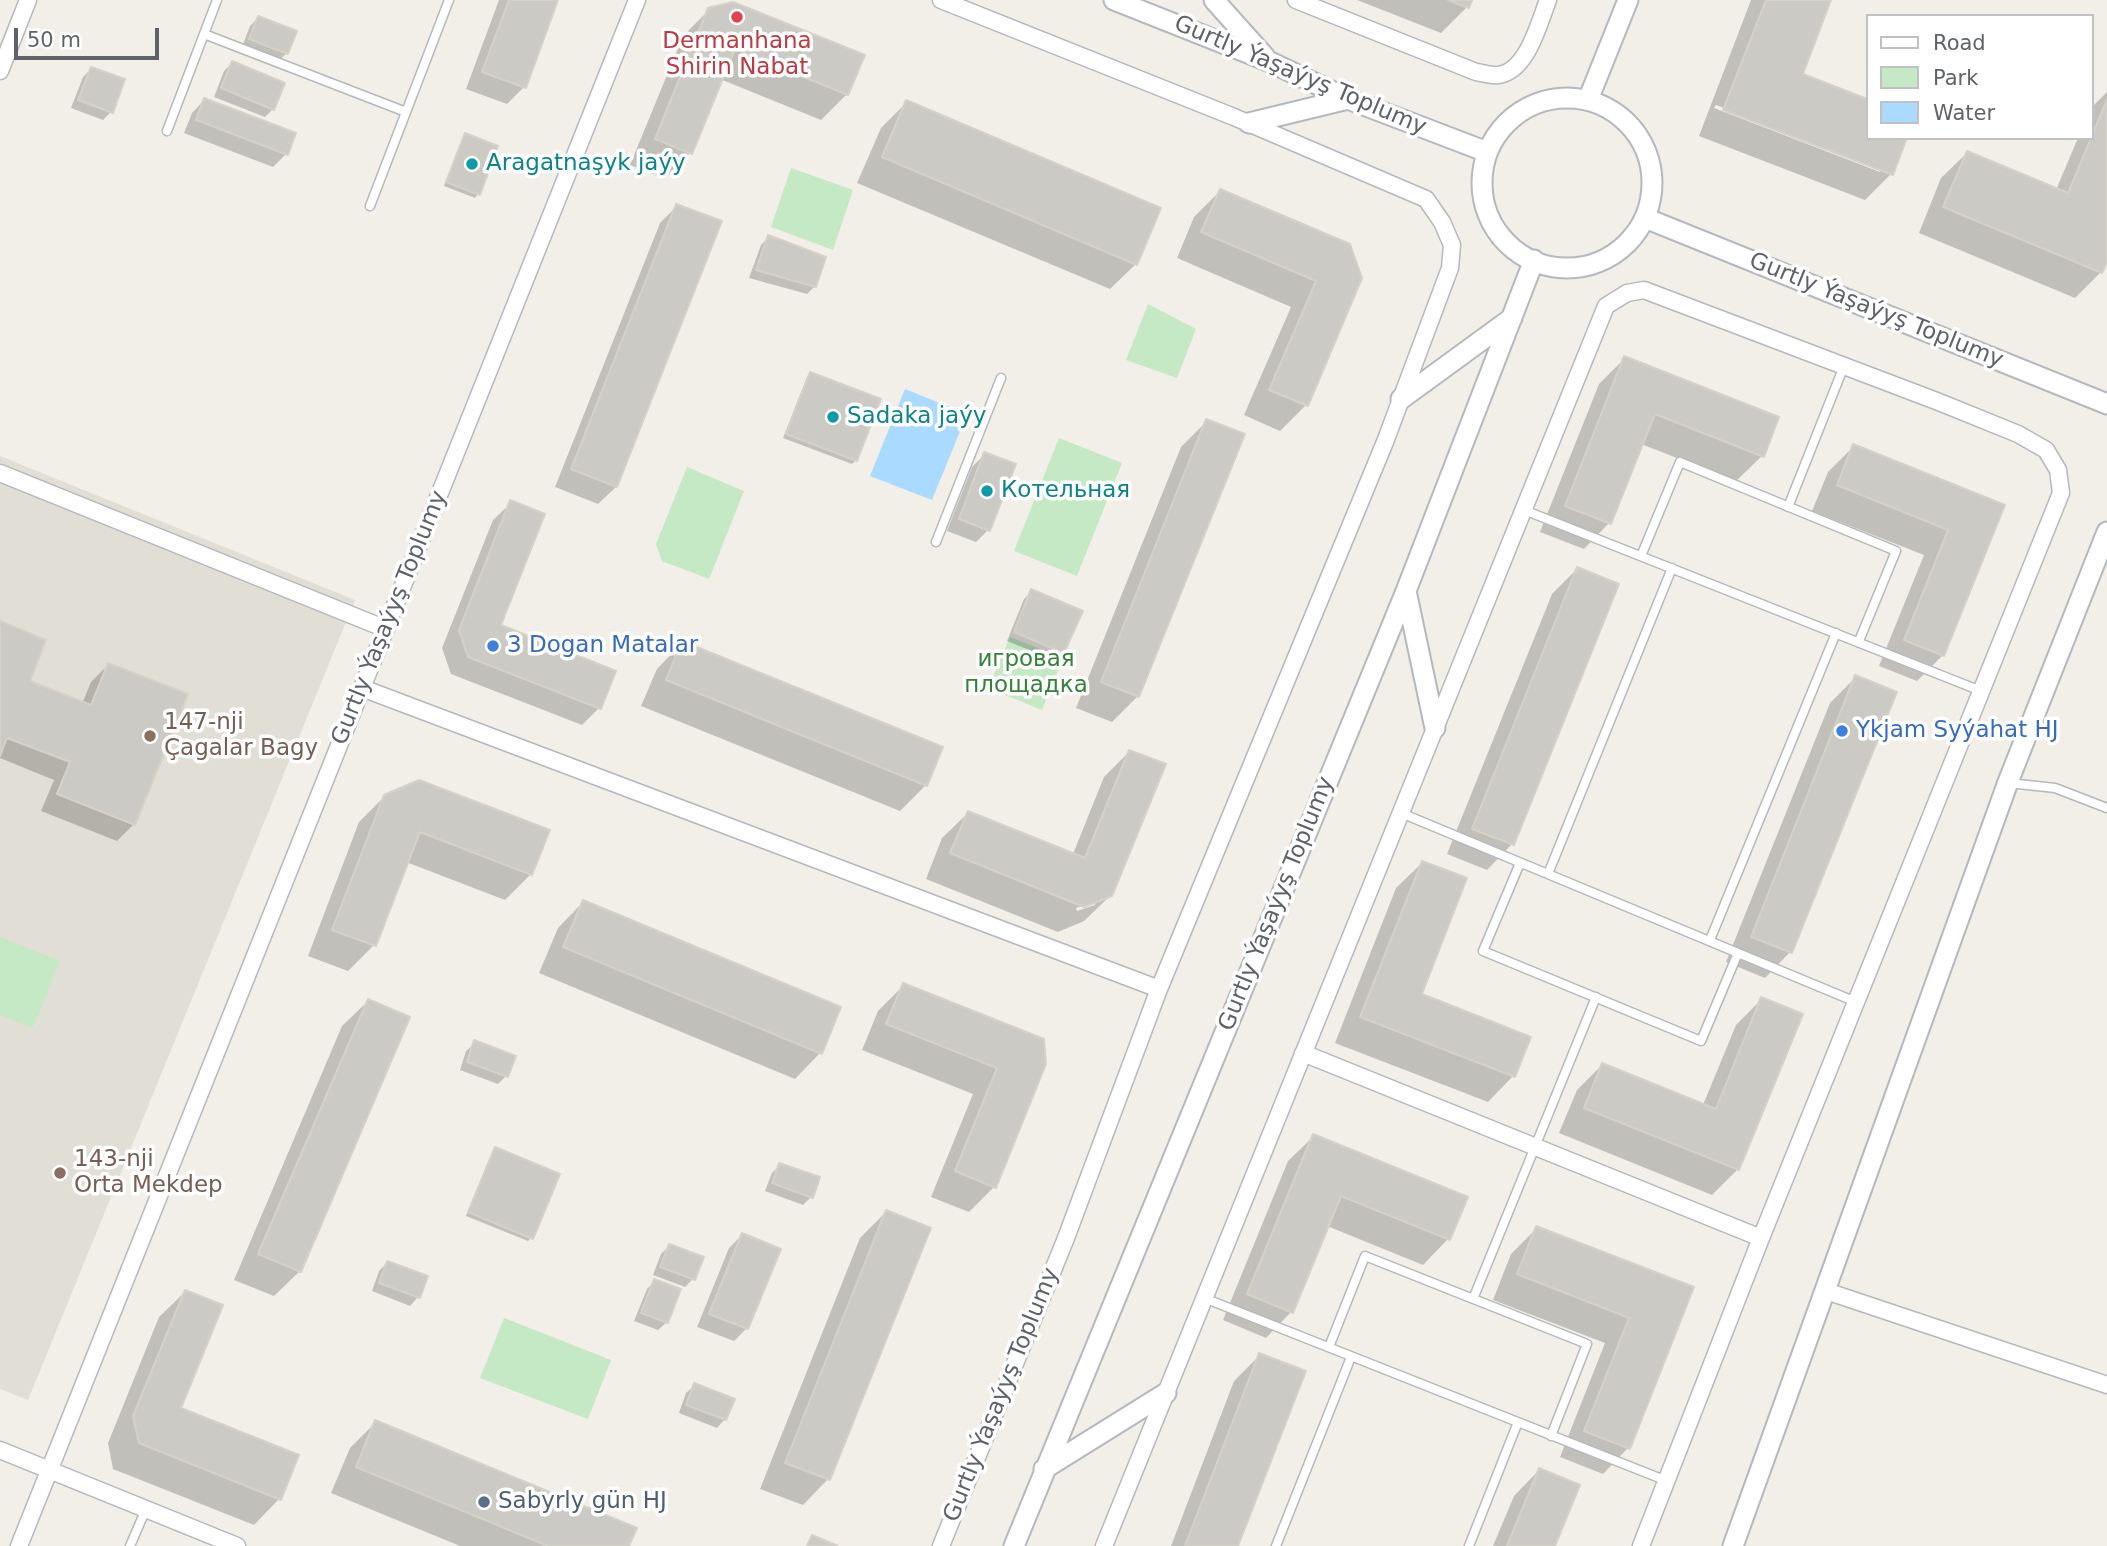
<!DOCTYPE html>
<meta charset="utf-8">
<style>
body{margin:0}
#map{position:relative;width:2107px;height:1546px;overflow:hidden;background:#f1efe8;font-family:"DejaVu Sans",sans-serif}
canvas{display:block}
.legend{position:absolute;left:1866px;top:14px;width:228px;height:126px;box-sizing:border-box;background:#fff;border:2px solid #bfc1c3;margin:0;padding:9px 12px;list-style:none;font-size:21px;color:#5f6368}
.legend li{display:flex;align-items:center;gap:14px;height:35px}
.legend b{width:35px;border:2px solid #bfc1c3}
.scale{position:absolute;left:14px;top:28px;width:145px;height:32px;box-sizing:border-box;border:4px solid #5f6368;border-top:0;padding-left:9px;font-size:21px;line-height:24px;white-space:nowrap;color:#5f6368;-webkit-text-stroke:5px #fff;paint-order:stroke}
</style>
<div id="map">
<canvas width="2107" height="1546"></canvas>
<ul class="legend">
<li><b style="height:9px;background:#fff"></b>Road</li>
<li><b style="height:19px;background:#c5e8c5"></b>Park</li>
<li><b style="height:19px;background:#aadaff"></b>Water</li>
</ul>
<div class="scale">50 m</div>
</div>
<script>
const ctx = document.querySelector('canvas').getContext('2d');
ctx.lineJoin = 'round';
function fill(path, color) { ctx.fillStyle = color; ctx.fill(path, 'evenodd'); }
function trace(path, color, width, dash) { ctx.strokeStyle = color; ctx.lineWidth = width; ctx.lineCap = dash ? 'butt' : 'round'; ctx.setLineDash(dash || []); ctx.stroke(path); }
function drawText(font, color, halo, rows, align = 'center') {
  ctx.font = font + ' "DejaVu Sans",sans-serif'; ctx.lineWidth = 7; ctx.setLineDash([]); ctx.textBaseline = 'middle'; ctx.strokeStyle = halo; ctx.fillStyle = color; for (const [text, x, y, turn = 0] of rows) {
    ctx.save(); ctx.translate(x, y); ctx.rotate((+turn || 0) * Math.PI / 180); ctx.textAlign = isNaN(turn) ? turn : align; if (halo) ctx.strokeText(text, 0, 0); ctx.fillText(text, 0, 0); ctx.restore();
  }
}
fill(new Path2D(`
 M 0,456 L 355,600 L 28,1400 L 0,1389 Z`), '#e1ded6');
fill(new Path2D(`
 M 791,168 L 853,190 L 833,250 L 771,227 Z
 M 1148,304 L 1196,329 L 1177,378 L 1126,360 Z
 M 1059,438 L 1122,463 L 1077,576 L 1014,551 Z
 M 687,467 L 744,491 L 709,579 L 662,561 L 656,544 Z
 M 1010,637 L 1063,658 L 1042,710 L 988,688 Z
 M 0,937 L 60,961 L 33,1028 L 0,1015 Z
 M 504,1318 L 611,1360 L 588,1419 L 480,1378 Z`), '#c5e8c5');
fill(new Path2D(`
 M 905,389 L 967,414 L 932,500 L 870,476 Z`), '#aadaff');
fill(new Path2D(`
 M 499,0 L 557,0 L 524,87 L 507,104 L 466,89 Z
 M 1357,0 L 1470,0 L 1467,7 L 1441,33 Z
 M 1751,0 L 1829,0 L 1801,75 L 1867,100 L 1867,138 L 1891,174 L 1865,200 L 1699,136 ZM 1716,105 L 1880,168 L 1880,172 L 1714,108 Z
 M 709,10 L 847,94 L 821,120 L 720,79 L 690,153 L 665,178 L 630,165 L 683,36 Z
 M 258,18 L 287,53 L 278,61 L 242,47 L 250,26 Z
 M 232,63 L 273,109 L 265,117 L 214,97 L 224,71 Z
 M 91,69 L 111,112 L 103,120 L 71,108 L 83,77 Z
 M 2107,92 L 2107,257 L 2101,272 L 2075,298 L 1919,233 L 1941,178 L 1967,153 L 2056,190 L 2078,138 L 2091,138 L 2091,108 Z
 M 204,100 L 286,154 L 273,167 L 184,133 L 192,113 Z
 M 907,102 L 1136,264 L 1110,289 L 857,183 L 881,128 Z
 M 465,135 L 478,194 L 475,198 L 444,186 L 462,139 Z
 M 1220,191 L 1348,246 L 1306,405 L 1280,431 L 1244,415 L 1291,307 L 1177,258 L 1194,217 Z
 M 677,206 L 720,222 L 616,487 L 598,504 L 555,487 L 660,223 Z
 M 769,237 L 815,286 L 807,294 L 749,278 L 761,245 Z
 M 1625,358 L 1762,456 L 1736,481 L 1641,444 L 1609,523 L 1584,549 L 1540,532 L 1599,384 Z
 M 810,374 L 856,460 L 852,464 L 783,438 L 807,377 Z
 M 1207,421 L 1138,696 L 1112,722 L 1076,708 L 1181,447 Z
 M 1854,446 L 2003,506 L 1943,655 L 1917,681 L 1879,666 L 1924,555 L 1812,511 L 1828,472 Z
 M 985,454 L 988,530 L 976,542 L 947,531 L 972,467 Z
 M 511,503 L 498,626 L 599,708 L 582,725 L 451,674 L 442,648 L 493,520 Z
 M 1577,569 L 1617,585 L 1512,844 L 1487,870 L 1447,854 L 1552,594 Z
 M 1032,591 L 1062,652 L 1054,660 L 1007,641 L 1024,599 Z
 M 0,623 L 27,682 L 82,704 L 91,682 L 108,665 L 134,824 L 117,841 L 41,811 L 54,780 L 0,758 Z
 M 682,643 L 926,785 L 900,811 L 641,706 L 657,669 Z
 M 1856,677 L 1790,952 L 1765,978 L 1726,962 L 1830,703 Z
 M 1129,752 L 1111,895 L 1084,921 L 1058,932 L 926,879 L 942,838 L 968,813 L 1073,854 L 1104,777 ZM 1095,901 L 1095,905 L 1077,911 L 1076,908 Z
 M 385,796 L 531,874 L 505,900 L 406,862 L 374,945 L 348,971 L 308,956 L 359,822 Z
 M 1422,863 L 1419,995 L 1513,1076 L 1488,1102 L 1335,1043 L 1396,888 Z
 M 583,902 L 839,1008 L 820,1053 L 795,1079 L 539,973 L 558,928 Z
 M 904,985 L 1042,1040 L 994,1187 L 969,1212 L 931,1197 L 973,1094 L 862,1050 L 878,1011 Z
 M 1762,999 L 1738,1169 L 1712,1195 L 1559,1133 L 1577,1090 L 1602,1065 L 1703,1105 L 1736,1025 Z
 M 368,1001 L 300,1271 L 274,1296 L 234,1280 L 342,1026 Z
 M 475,1043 L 506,1076 L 498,1084 L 460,1070 L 466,1051 Z
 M 1314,1136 L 1465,1198 L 1448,1239 L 1423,1265 L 1327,1226 L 1291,1312 L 1266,1338 L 1223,1320 L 1288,1161 Z
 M 496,1150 L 531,1238 L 528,1241 L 466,1216 L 492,1153 Z
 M 780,1165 L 811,1197 L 803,1205 L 765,1191 L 772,1173 Z
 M 886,1212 L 929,1229 L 828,1479 L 803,1505 L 760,1489 L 860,1238 Z
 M 1537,1228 L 1691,1288 L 1628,1448 L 1603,1474 L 1560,1457 L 1605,1343 L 1493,1300 L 1511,1254 Z
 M 742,1235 L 779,1250 L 747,1328 L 734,1341 L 697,1327 L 729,1248 Z
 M 669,1246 L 693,1279 L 685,1287 L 653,1275 L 661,1254 Z
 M 387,1263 L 418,1297 L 410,1306 L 372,1291 L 379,1271 Z
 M 655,1281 L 667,1322 L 658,1330 L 634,1321 L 647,1289 Z
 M 185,1292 L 178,1409 L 297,1456 L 279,1499 L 254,1525 L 113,1469 L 108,1443 L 159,1317 Z
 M 1260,1355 L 1236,1546 L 1171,1546 L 1234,1381 Z
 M 695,1385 L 725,1419 L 717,1428 L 679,1413 L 686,1393 Z
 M 376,1422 L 627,1546 L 460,1546 L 331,1493 L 350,1448 Z
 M 1539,1470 L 1553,1546 L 1493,1546 L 1514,1496 Z`), '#0003');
const building = new Path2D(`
 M 509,0 L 558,0 L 526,88 L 482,72 Z
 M 1448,0 L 1472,0 L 1469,8 Z
 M 1766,0 L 1831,0 L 1803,74 L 1867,99 L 1867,138 L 1907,138 L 1893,175 L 1723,110 Z
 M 733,2 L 865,55 L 848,95 L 735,49 L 692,154 L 655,139 L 708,8 Z
 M 258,16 L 297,31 L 288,54 L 249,39 Z
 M 232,61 L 285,83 L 274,110 L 221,88 Z
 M 91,67 L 125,79 L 113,113 L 78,100 Z
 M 204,98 L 296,133 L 288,155 L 196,120 Z
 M 906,100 L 1161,208 L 1137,265 L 882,157 Z
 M 2107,100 L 2107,262 L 2102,273 L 1943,207 L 1967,151 L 2068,193 Z
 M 465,133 L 498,146 L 480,195 L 446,182 Z
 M 1220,189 L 1350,244 L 1362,278 L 1308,406 L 1269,390 L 1316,281 L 1201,232 Z
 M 676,204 L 722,221 L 617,487 L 571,469 Z
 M 768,235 L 826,257 L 816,287 L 756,270 Z
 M 1624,356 L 1779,417 L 1764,457 L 1655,414 L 1611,524 L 1565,506 Z
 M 810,372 L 881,399 L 857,461 L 786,434 Z
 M 1206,419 L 1245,434 L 1139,697 L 1101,682 Z
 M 1853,444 L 2005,505 L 1944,656 L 1904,640 L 1948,530 L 1837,485 Z
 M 984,452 L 1016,464 L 990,531 L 959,519 Z
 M 510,500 L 545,514 L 501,625 L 616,671 L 601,709 L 468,657 L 459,630 Z
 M 1577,567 L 1619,584 L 1514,845 L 1472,829 Z
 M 1031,589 L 1083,611 L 1064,653 L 1014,632 Z
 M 0,621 L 46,640 L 30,681 L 91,705 L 108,663 L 188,694 L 135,825 L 57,794 L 70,762 L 7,738 L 0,756 Z
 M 682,641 L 943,747 L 927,786 L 666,680 Z
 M 1855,675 L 1897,692 L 1792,953 L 1751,937 Z
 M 1129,750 L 1166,764 L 1112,896 L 1084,907 L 950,853 L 968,811 L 1085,858 Z
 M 419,780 L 550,830 L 532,875 L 420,832 L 376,946 L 332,930 L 384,795 Z
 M 1422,861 L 1467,878 L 1422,994 L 1531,1037 L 1515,1077 L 1360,1017 Z
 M 583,900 L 841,1007 L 822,1054 L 563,947 Z
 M 903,983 L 1044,1039 L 1046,1064 L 996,1188 L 955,1171 L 997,1068 L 886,1024 Z
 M 1761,997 L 1803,1014 L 1739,1170 L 1584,1108 L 1602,1063 L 1716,1109 Z
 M 368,999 L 410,1017 L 301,1272 L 258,1254 Z
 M 474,1040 L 516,1056 L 508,1077 L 467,1062 Z
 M 1313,1134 L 1468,1197 L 1450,1240 L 1341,1196 L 1293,1313 L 1247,1294 Z
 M 495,1147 L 560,1174 L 533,1239 L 468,1212 Z
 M 779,1163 L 820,1177 L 813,1198 L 772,1183 Z
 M 886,1210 L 931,1228 L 830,1480 L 785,1463 Z
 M 1536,1226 L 1694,1287 L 1630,1449 L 1584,1431 L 1629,1318 L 1517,1274 Z
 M 742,1233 L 781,1249 L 748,1329 L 709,1314 Z
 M 669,1244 L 704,1257 L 695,1280 L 660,1267 Z
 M 387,1261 L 428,1276 L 420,1298 L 379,1283 Z
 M 654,1279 L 681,1289 L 668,1323 L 641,1313 Z
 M 185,1290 L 223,1305 L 181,1408 L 299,1455 L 281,1500 L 139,1443 L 133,1416 Z
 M 1259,1353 L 1306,1371 L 1238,1546 L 1185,1546 Z
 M 694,1383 L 735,1399 L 726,1420 L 686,1405 Z
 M 375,1420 L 637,1528 L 629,1546 L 548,1546 L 356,1467 Z
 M 1539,1468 L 1580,1485 L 1555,1546 L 1507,1546 Z
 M 812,1535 L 838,1546 L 807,1546 Z`);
fill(building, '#cccac5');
trace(building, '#d6d1c6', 2);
const service = new Path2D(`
 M 204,34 L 406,112
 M 167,131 L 217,0
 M 370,206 L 449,0
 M 1788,507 L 1844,366
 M 1524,510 L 1981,691
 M 936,542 L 1001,378
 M 1641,556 L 1680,462 L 1896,551 L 1859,641
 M 2009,783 L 2055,788 L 2107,808
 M 1401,813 L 1856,1002
 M 1520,863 L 1483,951 L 1701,1041 L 1738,953
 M 1548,874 L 1672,568
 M 1710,940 L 1836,633
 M 1204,1298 L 1667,1481
 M 1473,1299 L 1596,997
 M 1329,1347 L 1365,1256 L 1587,1344 L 1551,1436
 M 130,1546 L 146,1509
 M 1276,1546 L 1351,1357
 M 1469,1546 L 1518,1422`);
const minor = new Path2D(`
 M 941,0 L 1234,117 L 1426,199 L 1442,222 L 1452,245 L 1450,268 L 1385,442 L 1159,989 L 1066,1238 L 941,1546
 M 1296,0 L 1476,72 C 1483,73 1492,76 1498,75 C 1527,72 1539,23 1548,0
 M 0,71 L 28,0
 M 0,473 L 386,629
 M 362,688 L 1159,989
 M 1303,1053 L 1761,1238
 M 1826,1291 L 2107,1385
 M 0,1450 L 237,1546
 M 19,1546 L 637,0
 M 1104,1546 L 1606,306 L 1627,293 L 1644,290 L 1939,402 L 2018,434 L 2046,450 L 2058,470 L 2061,493 L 1761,1238 L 1641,1546`);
const tertiary = new Path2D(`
 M 1114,0 L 1268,61 L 1348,99 L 1487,152
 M 1214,0 L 1265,57
 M1482 183a85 85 0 1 1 170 0a85 85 0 1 1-170 0Z
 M 1588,100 L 1628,0
 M 1249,123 L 1348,99
 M 1645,218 L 2107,404
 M 1401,399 L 1512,318
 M 1406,591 L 1435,728
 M 1044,1469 L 1166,1393
 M 1014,1546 L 1406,591 L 1534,260
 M 1733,1546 L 2008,782 L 2107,532`);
trace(service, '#b5b8bc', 11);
trace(minor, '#b5b8bc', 19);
trace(tertiary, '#b5b8bc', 23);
trace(service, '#fff', 8);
trace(minor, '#fff', 16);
trace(tertiary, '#fff', 19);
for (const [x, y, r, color] of [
 [737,17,7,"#e0444e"],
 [472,164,7,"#0f9aa8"],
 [833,417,7,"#0f9aa8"],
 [987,491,7,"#0f9aa8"],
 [493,646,7,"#3f7fe0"],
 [1842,731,7,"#3f7fe0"],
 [150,736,7,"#8d6e63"],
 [60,1173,7,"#8d6e63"],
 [484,1502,7,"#5c6f8a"]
]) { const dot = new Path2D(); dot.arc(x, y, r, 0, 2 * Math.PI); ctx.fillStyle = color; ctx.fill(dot); trace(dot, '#fff', 2.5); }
drawText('23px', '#be3a42', '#fff', [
 ["Dermanhana",737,42],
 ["Shirin Nabat",737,68]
]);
drawText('23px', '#5f6368', '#fff', [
 ["Gurtly Ýaşaýyş Toplumy",1300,76,23],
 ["Gurtly Ýaşaýyş Toplumy",1876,311,22],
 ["Gurtly Ýaşaýyş Toplumy",390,618,-68],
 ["Gurtly Ýaşaýyş Toplumy",1277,904,-68],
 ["Gurtly Ýaşaýyş Toplumy",1002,1395,-68]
]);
drawText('23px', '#0d838f', '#fff', [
 ["Aragatnaşyk jaýy",486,164],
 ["Sadaka jaýy",847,417],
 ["Котельная",1001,491]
], 'left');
drawText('23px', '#366cbe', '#fff', [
 ["3 Dogan Matalar",507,646],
 ["Ykjam Syýahat HJ",1856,731]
], 'left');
drawText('23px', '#348238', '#fff', [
 ["игровая",1026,660],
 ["площадка",1026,686]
]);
drawText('23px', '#785e54', '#fff', [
 ["147-nji",164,723],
 ["Çagalar Bagy",164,749],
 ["143-nji",74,1160],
 ["Orta Mekdep",74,1186]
], 'left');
drawText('23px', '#4e5e75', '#fff', [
 ["Sabyrly gün HJ",498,1502]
], 'left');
</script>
